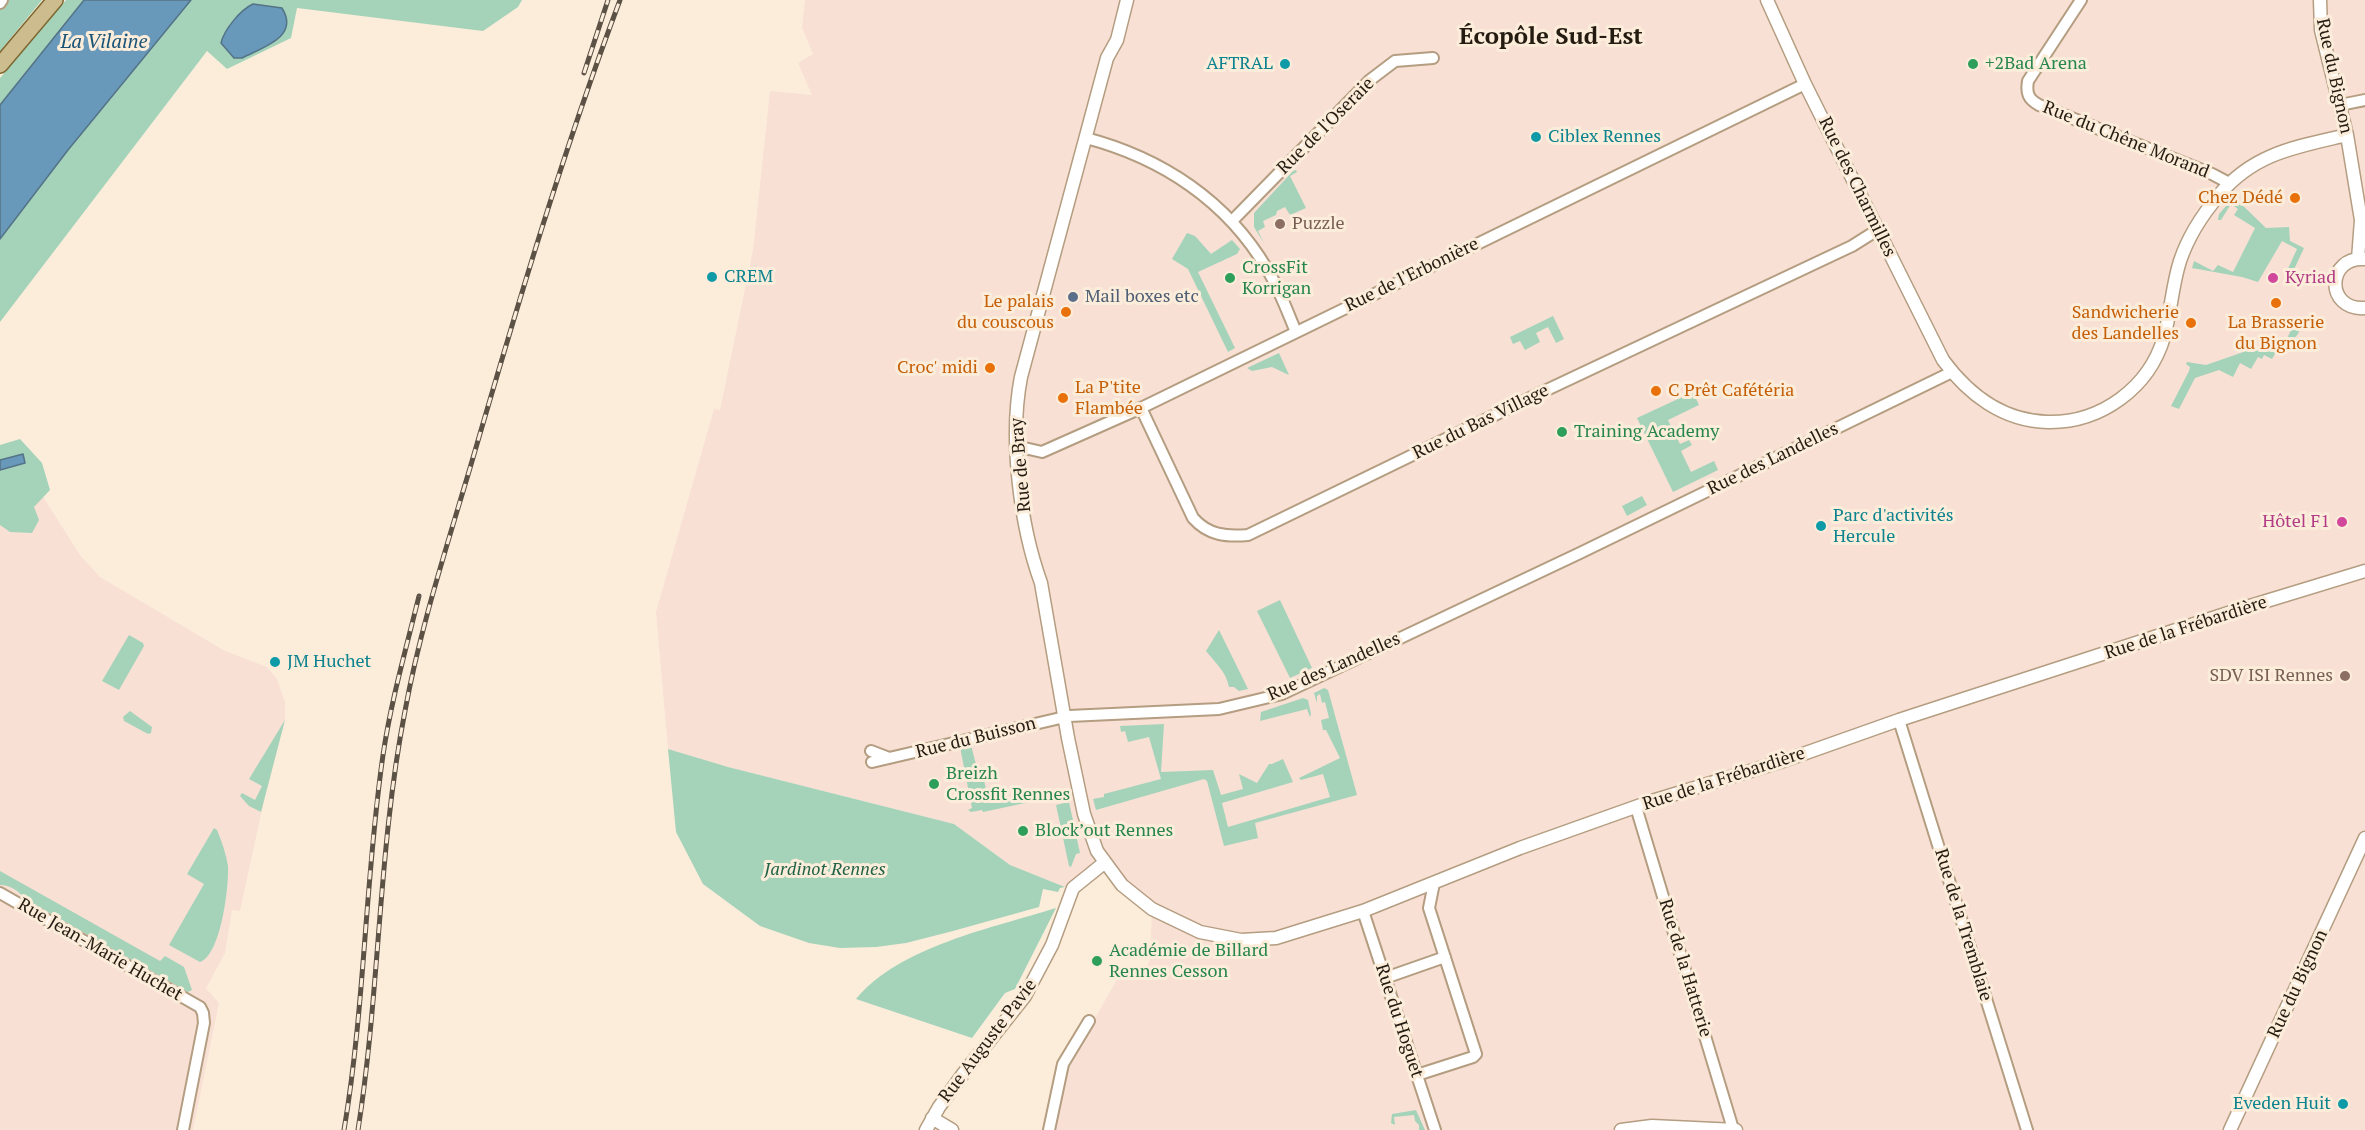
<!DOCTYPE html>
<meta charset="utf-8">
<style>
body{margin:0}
canvas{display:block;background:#fceddb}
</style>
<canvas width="2365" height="1130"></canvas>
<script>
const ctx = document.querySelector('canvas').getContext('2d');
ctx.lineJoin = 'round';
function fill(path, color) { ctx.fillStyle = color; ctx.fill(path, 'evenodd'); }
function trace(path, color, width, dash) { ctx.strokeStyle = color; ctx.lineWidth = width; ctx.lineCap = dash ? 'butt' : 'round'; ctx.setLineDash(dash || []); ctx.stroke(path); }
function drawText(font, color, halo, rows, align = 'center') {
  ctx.font = font + ' "PT Serif",serif'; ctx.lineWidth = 6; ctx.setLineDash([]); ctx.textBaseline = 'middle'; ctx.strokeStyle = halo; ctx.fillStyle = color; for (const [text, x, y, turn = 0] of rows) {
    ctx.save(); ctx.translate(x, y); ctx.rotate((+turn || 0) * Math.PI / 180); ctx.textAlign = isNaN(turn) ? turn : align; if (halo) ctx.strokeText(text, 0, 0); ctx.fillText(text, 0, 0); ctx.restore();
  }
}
fill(new Path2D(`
 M 805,0 L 2365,0 L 2365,1130 L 1049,1130 L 1063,1064 L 1093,1022 L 1121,972 L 1126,968 L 1139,970 L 1145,969 L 1150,960 L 1152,909 L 1104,863 L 1073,888 L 1065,887 L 1010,865 L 954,824 L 728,767 L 668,749 L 656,612 L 714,409 L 720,410 L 753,250 L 770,91 L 812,95 L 798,63 L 813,54 L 802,28 Z
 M 0,489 L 40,492 L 80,555 L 100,577 L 225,651 L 267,667 L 277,679 L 285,702 L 285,720 L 263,805 L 240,911 L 232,910 L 225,953 L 206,988 L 219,1003 L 193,1130 L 0,1130 Z`), '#f8e0d5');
fill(new Path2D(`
 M 6,0 L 42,0 L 0,51 L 0,9 Z
 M 66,0 L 84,0 L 0,105 L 0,78 Z
 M 191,0 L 522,0 L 518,7 L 483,31 L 297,8 L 291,38 L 227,69 L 207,51 L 0,322 L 0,239 L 68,150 Z
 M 1296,170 L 1297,172 L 1290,176 L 1306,208 L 1290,215 L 1285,207 L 1277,211 L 1276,215 L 1263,221 L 1265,227 L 1258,231 L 1264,243 L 1254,227 L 1254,213 L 1293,171 Z
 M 2234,197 L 2266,228 L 2289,227 L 2290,241 L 2304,248 L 2291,276 L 2286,273 L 2297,249 L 2282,241 L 2258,282 L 2242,277 L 2192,268 L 2194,261 L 2213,271 L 2218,265 L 2233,272 L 2255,228 L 2234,215 L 2238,209 L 2231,204 L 2221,220 L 2218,220 L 2219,214 Z
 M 1187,233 L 1195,236 L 1211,254 L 1232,240 L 1240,249 L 1237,254 L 1198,272 L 1235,348 L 1228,352 L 1188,269 L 1172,259 Z
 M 1553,316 L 1564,339 L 1556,343 L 1548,327 L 1536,333 L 1540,342 L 1525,350 L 1520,341 L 1513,344 L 1510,337 Z
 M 2299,318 L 2303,321 L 2298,334 L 2280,354 L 2276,352 L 2272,359 L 2264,355 L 2262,359 L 2258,357 L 2251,369 L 2240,363 L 2233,377 L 2219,370 L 2195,378 L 2179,409 L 2171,406 L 2189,371 L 2190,367 L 2186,364 L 2187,362 L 2206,365 L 2278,340 L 2285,343 L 2291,330 L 2295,330 Z
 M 1279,353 L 1289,375 L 1272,367 L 1252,371 L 1247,368 Z
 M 1693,392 L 1699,405 L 1668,420 L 1680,444 L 1689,440 L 1692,445 L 1681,451 L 1691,472 L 1714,461 L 1718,470 L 1673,492 L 1637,418 Z
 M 20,439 L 42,463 L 50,490 L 34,507 L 39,520 L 32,533 L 10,532 L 0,525 L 0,470 L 25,462 L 22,455 L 0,460 L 0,445 Z
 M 1642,496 L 1647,505 L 1627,516 L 1622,506 Z
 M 1280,600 L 1312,668 L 1290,678 L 1257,611 Z
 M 1219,630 L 1248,689 L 1239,691 L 1234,687 L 1229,687 C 1226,671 1216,664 1206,651 Z
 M 129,635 L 143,643 L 144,646 L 119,690 L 102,681 Z
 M 1324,688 L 1328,690 L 1357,795 L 1255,823 L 1258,838 L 1224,846 L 1207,781 L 1204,779 L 1096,810 L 1093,799 L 1104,797 L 1104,794 L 1161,779 L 1149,737 L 1128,742 L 1125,731 L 1121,732 L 1120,726 L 1164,724 L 1161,772 L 1213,770 L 1221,795 L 1243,789 L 1239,774 L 1257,783 L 1269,764 L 1272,764 L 1283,759 L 1293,782 L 1222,803 L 1228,827 L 1330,797 L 1323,774 L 1301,780 L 1299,778 L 1340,758 L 1326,730 L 1323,730 L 1321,720 L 1329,718 L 1325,702 L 1322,703 L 1320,694 L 1317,696 L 1317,703 L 1314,693 Z
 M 1303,698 L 1308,700 L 1311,714 L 1310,717 L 1307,709 L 1260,721 L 1261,712 Z
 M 130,711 L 152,727 L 151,733 L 148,734 L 124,721 L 123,717 Z
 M 285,720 L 261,812 L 249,806 L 240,796 L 242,793 L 255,800 L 262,786 L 249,779 Z
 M 971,745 L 980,780 L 984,780 L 989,803 L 1024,796 L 1024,793 L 1042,789 L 1044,799 L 983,812 L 982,810 L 971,812 L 968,810 L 972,808 L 960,747 Z
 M 668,749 L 728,767 L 954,824 L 1010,865 L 1065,887 L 1060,888 L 1058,892 L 1043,889 L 1039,907 L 953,931 L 906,943 L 876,947 L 840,948 L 809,943 L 760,926 L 703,884 L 676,832 Z
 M 1069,802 L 1080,853 L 1076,854 L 1071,867 L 1069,866 L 1056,805 Z
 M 214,828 L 217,830 C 222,842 226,854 228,866 C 229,887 221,955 200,962 L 169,945 L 204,884 L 187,874 Z
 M 0,871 L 160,961 L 165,956 L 184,967 L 192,990 L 188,992 L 25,899 C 19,891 10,885 0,885 Z
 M 1056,908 L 1015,989 L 1005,993 L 972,1038 L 856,999 C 900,946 993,928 1056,908 Z
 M 1416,1110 L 1425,1130 L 1419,1130 L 1419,1125 L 1415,1121 L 1414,1115 L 1394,1117 L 1395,1125 L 1391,1123 L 1392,1114 Z`), '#a4d3ba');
const water = new Path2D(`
 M 84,0 L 191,0 L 68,150 L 0,239 L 0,105 Z
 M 253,4 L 282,8 C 300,37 263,47 242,58 L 234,58 L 221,43 C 224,30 240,10 253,4 Z
 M 23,454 L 25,463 L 0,470 L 0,460 Z`);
fill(water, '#6898ba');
trace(water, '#547387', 1.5);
const minor = new Path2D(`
 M 2081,0 L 2028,81 C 2026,93 2028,99 2039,105 L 2212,174 L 2229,183
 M 0,3 L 2,0
 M 2340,105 L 2365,100
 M 1086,138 C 1162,158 1227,201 1267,269 C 1279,288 1287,311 1296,332
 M 1232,221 L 1370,80 L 1395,61 L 1433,58
 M 1141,408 L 1193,518 C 1208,535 1226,537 1248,535 L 1536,395 L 1852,246 L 1879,229
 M 1016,446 L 1042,452 L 1141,408 L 1805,84
 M 1899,720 L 2027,1130
 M 871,751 L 889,758
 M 872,762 L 1069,716 L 1219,709 L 1282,694 L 1580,553 L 1952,372
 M 1636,807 L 1733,1129
 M 0,893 L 200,1007 L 203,1013 L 204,1023 L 183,1130
 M 1363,911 L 1435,1130
 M 1385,978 L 1445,957
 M 1417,1075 L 1473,1057 L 1476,1054 L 1429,908 L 1434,883
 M 1049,1130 L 1063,1064 L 1089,1021`);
const tertiary = new Path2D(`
 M 1127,0 L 1117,40 L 1107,58 L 1021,377 C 1009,438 1020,525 1041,583 L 1068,738 L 1084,814 L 1097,851 L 1122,885 L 1152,909 L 1200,932 L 1241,940 L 1276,938 L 1363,911 L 1520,848 L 1652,801 L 1786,760 L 1899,720 L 2250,606 L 2365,571
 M 1767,0 L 1805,84 L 1943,360 C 1968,394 2003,421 2048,422 C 2101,423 2149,388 2164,337 C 2171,312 2172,286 2180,261 C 2188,237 2202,215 2219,195 C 2254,153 2296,147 2347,135
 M 2320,0 L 2321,30 L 2347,135 L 2361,220 L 2358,259
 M 2365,259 C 2326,256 2325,311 2365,308
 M 932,1118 L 952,1130
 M 926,1130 L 939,1107 L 963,1074 L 1025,996 L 1052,945 L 1073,888 L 1104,863
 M 1621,1130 L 1652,1126 L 1736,1130
 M 2230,1130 L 2365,838`);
const primary = new Path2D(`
 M 0,65 L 55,0`);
trace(minor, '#b49d80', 14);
trace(tertiary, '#b49d80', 15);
trace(primary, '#7d6831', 18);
trace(minor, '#fff', 10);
trace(tertiary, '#fff', 12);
trace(primary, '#cdbd8e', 15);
const rail = new Path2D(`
 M 584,73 L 608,0
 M 344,1130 C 365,1006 365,879 383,755 C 391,701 406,649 419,596
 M 358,1130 C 380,991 378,849 405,711 C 420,629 446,549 470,468 C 516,310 562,154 620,0`);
trace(rail, '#5c5145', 5);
trace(rail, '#fceddb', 3, [9]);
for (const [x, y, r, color] of [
 [1285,64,6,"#0f9aa8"],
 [1973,64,6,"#2e9e5b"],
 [1536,137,6,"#0f9aa8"],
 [2295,198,6,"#e8710a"],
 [1280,224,6,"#8d6e63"],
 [712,277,6,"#0f9aa8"],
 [1230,278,6,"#2e9e5b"],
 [2273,278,6,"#d1479c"],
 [1073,297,6,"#5c6f8a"],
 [2276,303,6,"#e8710a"],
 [1066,312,6,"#e8710a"],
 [2191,323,6,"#e8710a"],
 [990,368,6,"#e8710a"],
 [1656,391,6,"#e8710a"],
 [1063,398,6,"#e8710a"],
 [1562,432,6,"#2e9e5b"],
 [2342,522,6,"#d1479c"],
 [1821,526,6,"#0f9aa8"],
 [275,662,6,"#0f9aa8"],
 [2345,676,6,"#8d6e63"],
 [934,784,6,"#2e9e5b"],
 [1023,831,6,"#2e9e5b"],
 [1097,961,6,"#2e9e5b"],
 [2343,1104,6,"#0f9aa8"]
]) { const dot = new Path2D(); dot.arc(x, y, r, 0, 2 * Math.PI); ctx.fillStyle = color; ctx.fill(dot); trace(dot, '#fceddb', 2); }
drawText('18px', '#0d838f', '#fceddb', [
 ["AFTRAL",1273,64,"right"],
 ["Ciblex Rennes",1548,137],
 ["CREM",724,277],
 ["Parc d'activités",1833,516],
 ["Hercule",1833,537],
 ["JM Huchet",287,662],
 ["Eveden Huit",2331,1104,"right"]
], 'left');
drawText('18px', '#27864d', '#fceddb', [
 ["+2Bad Arena",1985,64],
 ["CrossFit",1242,268],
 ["Korrigan",1242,289],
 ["Training Academy",1574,432],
 ["Breizh",946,774],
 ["Crossfit Rennes",946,795],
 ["Block’out Rennes",1035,831],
 ["Académie de Billard",1109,951],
 ["Rennes Cesson",1109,972]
], 'left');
drawText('18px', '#251c11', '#fceddb', [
 ["Rue du Bignon",2334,76,78],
 ["Rue de l'Oseraie",1326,126,-45],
 ["Rue du Chêne Morand",2126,140,22],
 ["Rue des Charmilles",1857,187,64],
 ["Rue de l'Erbonière",1412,275,-26],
 ["Rue du Bas Village",1481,422,-26],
 ["Rue des Landelles",1773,459,-26],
 ["Rue de Bray",1021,465,-95],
 ["Rue de la Frébardière",2186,628,-18],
 ["Rue des Landelles",1334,667,-24],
 ["Rue du Buisson",976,738,-14],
 ["Rue de la Frébardière",1724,779,-18],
 ["Rue de la Tremblaie",1963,925,73],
 ["Rue Jean-Marie Huchet",100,950,30],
 ["Rue de la Hatterie",1685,968,73],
 ["Rue du Bignon",2298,984,-65],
 ["Rue du Hoguet",1399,1021,72],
 ["Rue Auguste Pavie",988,1041,-53]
]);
drawText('18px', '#c56008', '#fceddb', [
 ["Chez Dédé",2283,198],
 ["Le palais",1054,302],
 ["du couscous",1054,323],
 ["Sandwicherie",2179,313],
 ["des Landelles",2179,334],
 ["La Brasserie",2276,323,"center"],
 ["du Bignon",2276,344,"center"],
 ["Croc' midi",978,368],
 ["La P'tite",1075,388,"left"],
 ["Flambée",1075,409,"left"],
 ["C Prêt Cafétéria",1668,391,"left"]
], 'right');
drawText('18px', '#785e54', '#fceddb', [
 ["Puzzle",1292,224],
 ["SDV ISI Rennes",2333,676,"right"]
], 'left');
drawText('18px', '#b23c85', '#fceddb', [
 ["Kyriad",2285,278],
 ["Hôtel F1",2330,522,"right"]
], 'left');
drawText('18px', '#4e5e75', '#fceddb', [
 ["Mail boxes etc",1085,297]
], 'left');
drawText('italic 18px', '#206246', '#fceddb', [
 ["Jardinot Rennes",825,870]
]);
drawText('italic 20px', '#195376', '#fceddb', [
 ["La Vilaine",104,42]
]);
drawText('bold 24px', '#251c11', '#fceddb', [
 ["Écopôle Sud-Est",1551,37]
]);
</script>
